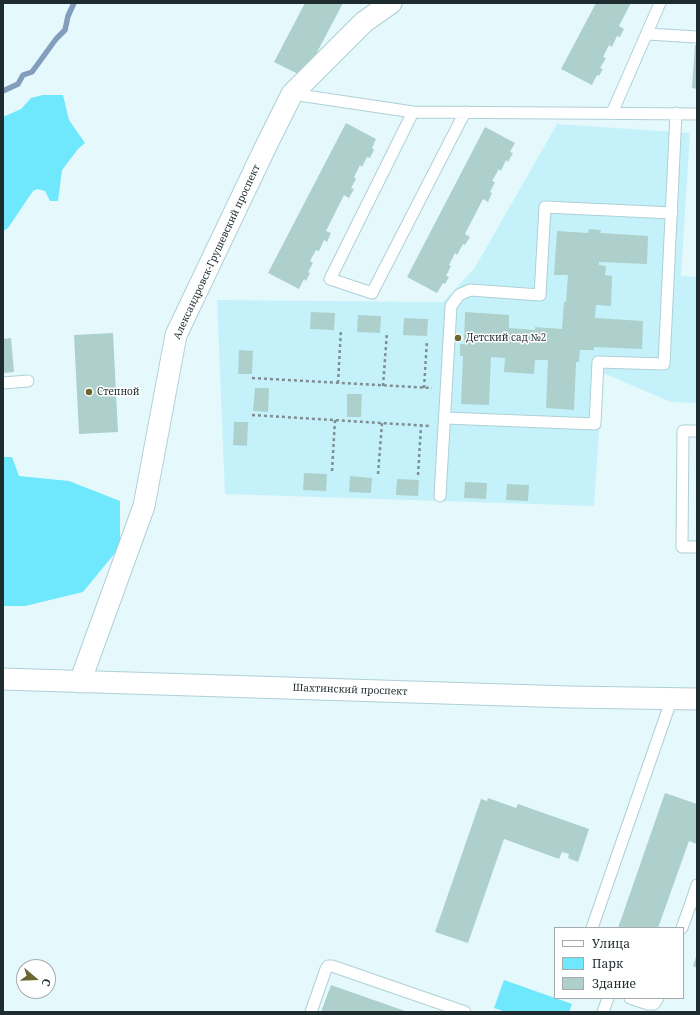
<!DOCTYPE html>
<meta charset="utf-8">
<style>
body{margin:0}
#map{position:relative;width:700px;height:1015px;overflow:hidden;background:#e5f9fd;font-family:"Noto Serif",serif}
canvas{display:block}
.frame{position:absolute;inset:0;border:4px solid #1f2c2f;pointer-events:none}
.legend{position:absolute;left:554px;top:927px;width:130px;height:72px;box-sizing:border-box;background:#fff;border:1px solid #a5abac;margin:0;padding:5px 7px;list-style:none;font-size:12px;color:#1f2c2f}
.legend li{display:flex;align-items:center;gap:8px;height:20px}
.legend b{width:20px;border:1px solid #a5abac}
.north{position:absolute;left:16px;top:959px;width:40px;height:40px;box-sizing:border-box;background:#fff;border:1px solid #a5abac;border-radius:50%;rotate:109deg;font-size:11px;font-weight:700;line-height:16px;text-align:center;color:#1f2c2f}
.north::after{content:'';display:block;margin:auto;width:14px;height:18px;background:#6d6531;clip-path:polygon(50% 0,100% 100%,50% 72%,0 100%)}
</style>
<div id="map">
<canvas width="700" height="1015"></canvas>
<div class="frame"></div>
<ul class="legend">
<li><b style="height:5px;background:#fff"></b>Улица</li>
<li><b style="height:11px;background:#6fe7fc"></b>Парк</li>
<li><b style="height:11px;background:#add0cc"></b>Здание</li>
</ul>
<div class="north">С</div>
</div>
<script>
const ctx = document.querySelector('canvas').getContext('2d');
ctx.lineJoin = 'round';
function fill(path, color) { ctx.fillStyle = color; ctx.fill(path, 'evenodd'); }
function trace(path, color, width, dash) { ctx.strokeStyle = color; ctx.lineWidth = width; ctx.lineCap = dash ? 'butt' : 'round'; ctx.setLineDash(dash || []); ctx.stroke(path); }
function drawText(font, color, halo, rows, align = 'center') {
  ctx.font = font + ' "Noto Serif",serif'; ctx.lineWidth = 3; ctx.setLineDash([]); ctx.textBaseline = 'middle'; ctx.strokeStyle = halo; ctx.fillStyle = color; for (const [text, x, y, turn = 0] of rows) {
    ctx.save(); ctx.translate(x, y); ctx.rotate((+turn || 0) * Math.PI / 180); ctx.textAlign = isNaN(turn) ? turn : align; if (halo) ctx.strokeText(text, 0, 0); ctx.fillText(text, 0, 0); ctx.restore();
  }
}
fill(new Path2D(`
 M 557,124 L 690,133 L 681,276 L 697,277 L 697,403 L 671,402 L 603,373 L 594,506 L 225,494 L 217,300 L 443,302 L 474,269 Z`), '#c5f2fa');
fill(new Path2D(`
 M 43,95 L 63,95 L 69,120 L 85,143 L 78,149 L 62,170 L 58,201 L 50,201 L 45,191 L 37,189 L 33,191 L 8,228 L 3,231 L 3,117 L 21,109 L 31,98 Z
 M 3,457 L 12,457 L 19,476 L 69,481 L 120,501 L 120,547 L 83,592 L 25,606 L 3,606 Z
 M 504,980 L 572,1004 L 569,1012 L 506,1012 L 494,1008 Z`), '#6fe7fc');
trace(new Path2D(`
 M 3,91 L 18,84 L 23,75 L 32,72 L 56,39 L 65,30 L 68,16 L 74,3`), '#839dbc', 5.5);
fill(new Path2D(`
 M 305,3 L 343,3 L 304,77 L 274,62 Z
 M 596,3 L 631,3 L 619,26 L 624,29 L 620,37 L 617,36 L 612,47 L 609,45 L 603,57 L 606,58 L 600,68 L 603,69 L 599,76 L 597,75 L 592,85 L 561,69 Z
 M 695,45 L 697,45 L 697,89 L 692,88 Z
 M 346,123 L 376,139 L 372,148 L 374,150 L 370,158 L 367,157 L 362,167 L 360,165 L 354,177 L 356,179 L 351,188 L 354,189 L 349,198 L 344,195 L 326,231 L 331,233 L 327,242 L 324,240 L 319,251 L 316,250 L 310,261 L 313,263 L 308,272 L 310,273 L 306,281 L 304,279 L 299,289 L 268,273 Z
 M 485,127 L 515,143 L 510,152 L 513,153 L 508,162 L 506,160 L 501,171 L 499,169 L 492,181 L 495,182 L 490,192 L 492,193 L 488,202 L 483,199 L 465,234 L 470,237 L 465,245 L 463,244 L 457,255 L 455,253 L 449,265 L 451,266 L 446,276 L 449,277 L 445,284 L 443,283 L 437,293 L 407,277 Z
 M 589,229 L 601,230 L 600,233 L 648,236 L 647,264 L 599,262 L 599,265 L 606,266 L 605,275 L 612,276 L 611,306 L 596,305 L 595,318 L 643,321 L 642,349 L 594,347 L 594,350 L 580,350 L 579,362 L 576,362 L 574,410 L 546,408 L 548,360 L 535,360 L 534,374 L 504,372 L 505,358 L 491,357 L 489,405 L 461,404 L 463,356 L 460,356 L 460,344 L 464,344 L 465,312 L 509,315 L 509,328 L 535,330 L 535,327 L 562,329 L 564,302 L 566,302 L 568,275 L 554,275 L 557,231 L 588,233 Z
 M 311,312 L 335,313 L 334,330 L 310,329 Z
 M 358,315 L 381,316 L 380,333 L 357,332 Z
 M 404,318 L 428,319 L 427,336 L 403,335 Z
 M 113,333 L 118,432 L 79,434 L 74,335 Z
 M 11,338 L 14,372 L 3,373 L 3,339 Z
 M 239,350 L 253,351 L 252,374 L 238,374 Z
 M 255,388 L 269,388 L 268,412 L 253,411 Z
 M 347,394 L 362,394 L 361,417 L 347,417 Z
 M 234,422 L 248,422 L 247,446 L 233,445 Z
 M 304,473 L 327,474 L 326,491 L 303,490 Z
 M 350,476 L 372,478 L 371,493 L 349,492 Z
 M 397,479 L 419,480 L 418,496 L 396,495 Z
 M 465,482 L 487,483 L 486,499 L 464,498 Z
 M 507,484 L 529,485 L 528,501 L 506,500 Z
 M 665,793 L 697,804 L 697,844 L 689,841 L 658,928 L 618,928 Z
 M 488,798 L 516,808 L 518,804 L 589,829 L 578,862 L 568,858 L 569,854 L 562,852 L 559,859 L 504,839 L 468,943 L 435,932 L 481,799 L 487,801 Z
 M 697,954 L 697,968 L 693,966 Z
 M 331,985 L 408,1012 L 321,1012 Z`), '#add0cc');
const service = new Path2D(`
 M 647,34 L 697,37
 M 292,94 L 413,112 L 697,114
 M 413,112 L 330,279 L 372,293 L 465,112
 M 612,113 L 660,3
 M 3,383 L 28,381
 M 445,418 L 595,424 L 598,362 L 664,364 L 676,113
 M 697,431 L 683,431 L 682,547 L 697,547
 M 440,496 L 451,306 L 459,295 L 470,290 L 540,295 L 545,207 L 672,213
 M 692,900 L 697,885
 M 592,928 L 672,698
 M 682,928 L 692,900 L 697,902
 M 630,998 L 648,1004 L 654,1004 L 658,998
 M 311,1012 L 326,969 L 328,966 L 332,966 L 465,1012
 M 603,1012 L 608,998`);
const minor = new Path2D(`
 M 3,679 L 569,697 L 697,699
 M 80,682 L 144,506 L 176,335 L 266,146 L 292,94 L 364,22 L 391,3`);
trace(service, '#aed0d7', 13);
trace(minor, '#aed0d7', 23);
trace(new Path2D(`
 M 252,378 L 432,388
 M 338,383 L 341,329
 M 383,386 L 387,332
 M 424,388 L 427,340
 M 252,415 L 430,426
 M 332,471 L 335,420
 M 378,474 L 382,423
 M 418,475 L 421,426`), '#7e8e92', 2.5, [3, 3]);
trace(service, '#fff', 11);
trace(minor, '#fff', 21);
for (const [x, y, r, color] of [
 [458,338,4,"#6d6531"],
 [89,392,4,"#6d6531"]
]) { const dot = new Path2D(); dot.arc(x, y, r, 0, 2 * Math.PI); ctx.fillStyle = color; ctx.fill(dot); trace(dot, '#fff', 1.5); }
drawText('10px', '#1f2c2f', '#fff', [
 ["Александровск-Грушевский проспект",217,252,-65],
 ["Шахтинский проспект",350,690,2]
]);
drawText('10px', '#1f2c2f', '#fff', [
 ["Детский сад №2",466,338],
 ["Степной",97,392]
], 'left');
</script>
